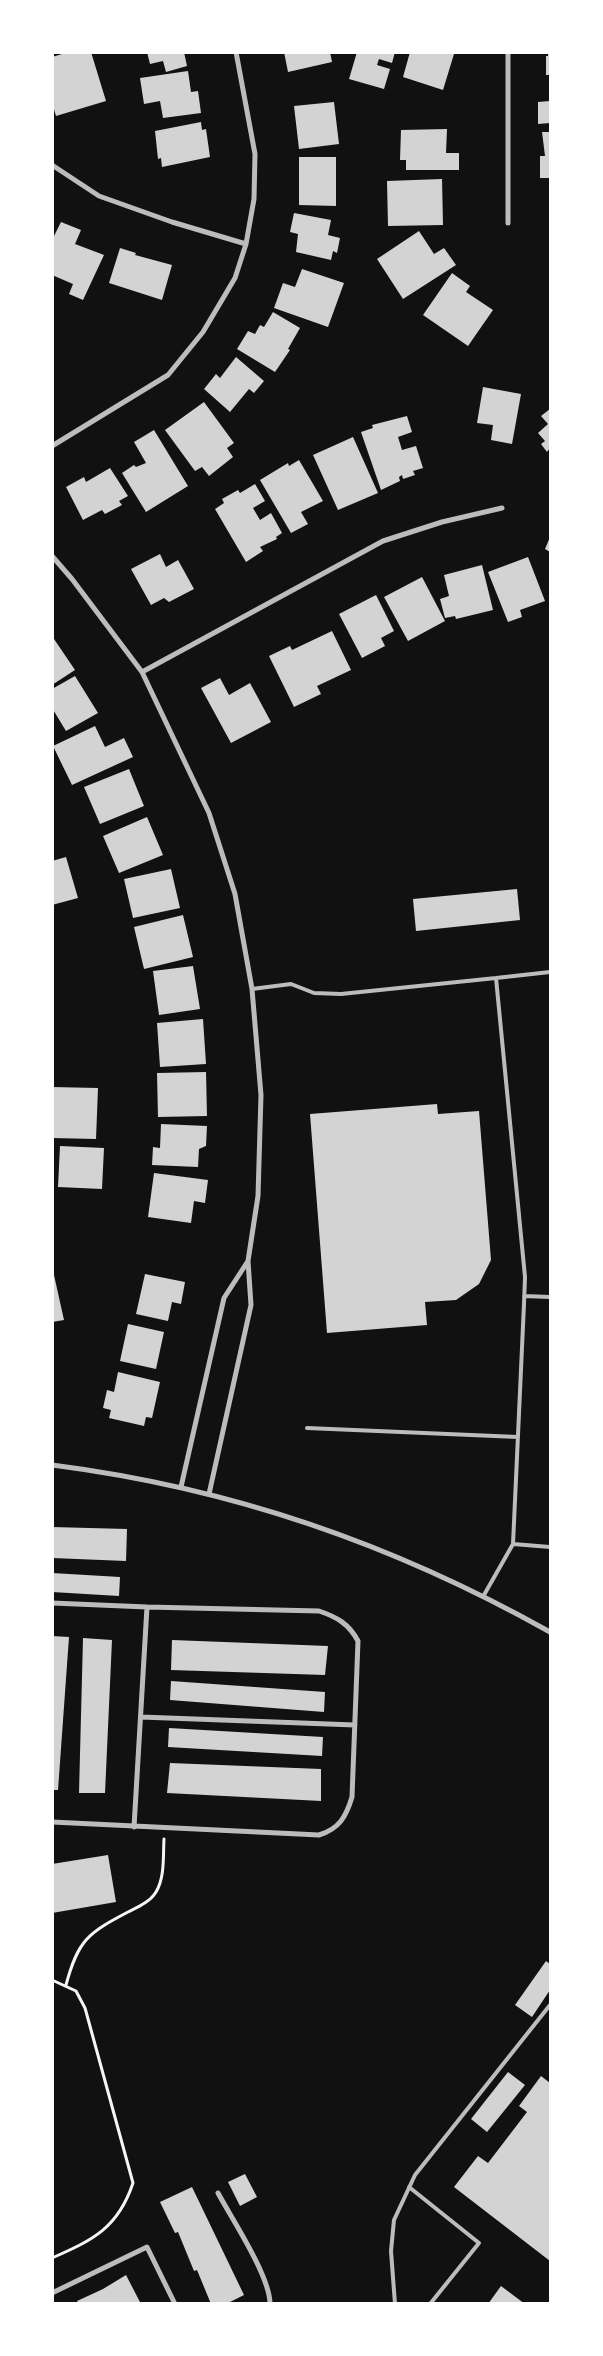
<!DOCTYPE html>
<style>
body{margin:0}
#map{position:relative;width:603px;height:2356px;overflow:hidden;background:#111;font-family:Rubik,sans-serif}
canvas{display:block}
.frame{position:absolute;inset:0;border:54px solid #fff;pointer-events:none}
</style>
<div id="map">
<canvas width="603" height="2356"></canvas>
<div class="frame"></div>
</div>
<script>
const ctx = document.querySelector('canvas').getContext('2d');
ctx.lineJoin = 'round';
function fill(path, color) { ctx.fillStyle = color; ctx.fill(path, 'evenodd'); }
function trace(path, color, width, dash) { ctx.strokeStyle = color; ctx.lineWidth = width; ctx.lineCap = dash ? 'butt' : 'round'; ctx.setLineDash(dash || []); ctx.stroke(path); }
fill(new Path2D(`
 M 69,52 L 91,52 L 106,101 L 56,116 L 52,103 L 52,57 Z
 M 147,52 L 184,52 L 187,66 L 166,72 L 163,61 L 150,64 Z
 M 284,52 L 330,52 L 332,62 L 288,72 Z
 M 357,52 L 395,52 L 392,63 L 379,59 L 377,65 L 390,69 L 384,89 L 349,79 Z
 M 410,52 L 454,54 L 443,90 L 403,77 Z
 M 548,52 L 550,52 L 550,75 L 546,75 L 546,56 L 548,56 Z
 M 188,71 L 191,92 L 198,91 L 201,113 L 163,118 L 160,101 L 144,104 L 140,78 Z
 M 550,101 L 550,123 L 538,124 L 538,102 Z
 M 334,102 L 339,144 L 299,149 L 294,106 Z
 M 201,122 L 202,130 L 206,129 L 210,157 L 162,167 L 161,158 L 158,159 L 155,131 Z
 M 447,129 L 446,153 L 459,153 L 459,170 L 406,170 L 406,160 L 400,160 L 401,130 Z
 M 542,132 L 550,132 L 550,178 L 540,178 L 540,156 L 545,156 Z
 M 299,157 L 336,157 L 336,206 L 299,205 Z
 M 442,179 L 443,225 L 388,226 L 387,181 Z
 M 294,213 L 331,220 L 328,235 L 340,238 L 337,253 L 333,251 L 331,260 L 296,252 L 298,234 L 290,232 Z
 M 61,222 L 81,230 L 75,244 L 104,255 L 83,300 L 69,294 L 73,284 L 52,275 L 52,240 Z
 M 419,231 L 434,254 L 444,248 L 456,265 L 403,299 L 377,259 Z
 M 120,248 L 136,253 L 135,255 L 172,265 L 162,300 L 109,283 Z
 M 302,269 L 344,283 L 328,327 L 274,308 L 283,283 L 295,287 Z
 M 452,273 L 470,286 L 466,292 L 493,310 L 468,346 L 423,315 Z
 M 273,312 L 300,328 L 288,349 L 290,350 L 275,372 L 237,349 L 248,331 L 255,334 L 260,325 L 264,327 Z
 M 236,357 L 264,381 L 254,393 L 249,389 L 230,412 L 204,389 L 216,374 L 220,378 Z
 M 483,387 L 521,394 L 512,444 L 491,440 L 493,425 L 477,423 Z
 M 204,402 L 234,443 L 227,448 L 233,457 L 209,476 L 202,467 L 195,471 L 165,430 Z
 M 550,409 L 550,448 L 547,452 L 541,444 L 545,441 L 538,433 L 548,424 L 541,416 Z
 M 407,416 L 412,432 L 398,437 L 402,450 L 416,446 L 423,468 L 413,471 L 415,475 L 403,479 L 402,475 L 399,477 L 400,481 L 381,490 L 361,432 L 373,428 L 372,425 Z
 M 154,430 L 188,486 L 146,512 L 122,473 L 134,465 L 136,467 L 146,463 L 134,442 Z
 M 353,437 L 378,493 L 338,510 L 313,455 Z
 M 299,460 L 323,501 L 301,512 L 308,524 L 291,533 L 260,480 L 288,463 L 289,466 Z
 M 110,468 L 128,496 L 119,501 L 122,505 L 105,514 L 102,510 L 83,520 L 66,487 L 84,477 L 86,482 Z
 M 255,484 L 265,501 L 253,508 L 260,520 L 271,513 L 282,533 L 276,537 L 277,539 L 260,547 L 263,551 L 246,562 L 215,509 L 224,503 L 222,499 L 238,490 L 240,493 Z
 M 550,537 L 550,552 L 545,549 Z
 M 160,554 L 166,567 L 178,560 L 194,589 L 169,602 L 164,598 L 151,605 L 131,569 Z
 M 528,557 L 545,601 L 520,610 L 522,617 L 508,622 L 488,572 Z
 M 482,565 L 493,610 L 456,619 L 455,616 L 445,618 L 440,599 L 449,596 L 444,575 Z
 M 422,577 L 445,621 L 408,641 L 384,597 Z
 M 376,595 L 394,631 L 381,638 L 385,646 L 362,658 L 339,614 Z
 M 332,631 L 351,670 L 317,686 L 321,694 L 294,707 L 269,656 L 290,646 L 292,650 Z
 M 52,636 L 75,670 L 52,685 Z
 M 75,676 L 98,713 L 66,731 L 52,708 L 52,689 Z
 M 220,678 L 229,695 L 250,683 L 271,722 L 231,743 L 201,688 Z
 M 95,726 L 105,747 L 124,738 L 133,757 L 72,785 L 53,746 Z
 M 129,769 L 144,806 L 100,824 L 84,787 Z
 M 147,817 L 163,855 L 119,873 L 103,836 Z
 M 66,857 L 78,898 L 52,905 L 52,861 Z
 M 171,869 L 180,908 L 133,918 L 124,879 Z
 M 517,889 L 520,920 L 416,931 L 413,899 Z
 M 183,915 L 193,957 L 144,969 L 134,927 Z
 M 193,966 L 200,1009 L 159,1015 L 153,971 Z
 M 203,1019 L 206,1064 L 160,1067 L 157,1023 Z
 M 206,1072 L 207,1116 L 158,1117 L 157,1073 Z
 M 52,1087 L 98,1088 L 96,1139 L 52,1138 Z
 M 437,1104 L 438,1114 L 479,1111 L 491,1260 L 479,1284 L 456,1300 L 425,1302 L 427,1325 L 327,1333 L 310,1114 Z
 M 161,1124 L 207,1126 L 206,1146 L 199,1149 L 198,1167 L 152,1165 L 153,1147 L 160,1148 Z
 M 60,1146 L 104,1148 L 102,1189 L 58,1187 Z
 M 154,1173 L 208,1180 L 205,1203 L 194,1201 L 191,1223 L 148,1217 Z
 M 52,1266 L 64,1320 L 52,1322 Z
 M 145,1274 L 185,1282 L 181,1304 L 172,1302 L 168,1321 L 136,1314 Z
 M 128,1324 L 164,1332 L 156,1369 L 120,1361 Z
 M 118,1372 L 160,1382 L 152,1418 L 146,1417 L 144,1426 L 109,1418 L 111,1410 L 103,1408 L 107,1390 L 114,1392 Z
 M 52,1527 L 127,1529 L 126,1561 L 52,1558 Z
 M 52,1573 L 120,1577 L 119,1596 L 52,1592 Z
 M 52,1636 L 69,1637 L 58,1790 L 52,1790 Z
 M 83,1638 L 112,1640 L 105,1793 L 79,1793 Z
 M 172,1640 L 328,1646 L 325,1675 L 171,1670 Z
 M 171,1681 L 325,1692 L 324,1712 L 170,1700 Z
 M 169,1728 L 323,1737 L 322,1756 L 168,1747 Z
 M 170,1763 L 321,1769 L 321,1801 L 167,1793 Z
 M 108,1855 L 116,1902 L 52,1913 L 52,1864 Z
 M 546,1961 L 550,1964 L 550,1990 L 532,2017 L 515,2005 Z
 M 508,2072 L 525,2085 L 487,2132 L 471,2119 Z
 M 541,2076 L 550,2083 L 550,2261 L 454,2187 L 478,2156 L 488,2163 L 527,2112 L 519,2106 Z
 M 245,2174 L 257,2197 L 240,2206 L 228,2182 Z
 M 192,2187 L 244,2295 L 226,2304 L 211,2304 L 197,2270 L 194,2271 L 178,2232 L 175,2233 L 160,2202 Z
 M 126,2275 L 141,2304 L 79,2304 L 77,2301 L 103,2289 Z
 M 501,2286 L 525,2304 L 488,2304 Z`), '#d3d3d3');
trace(new Path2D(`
 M 52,1980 L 76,1991 L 85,2008 L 133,2183 C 118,2228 93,2240 52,2258
 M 66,1985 C 78,1940 88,1933 128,1912 C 138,1907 150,1902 156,1892 C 165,1877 163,1856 164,1839`), '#f5f5f5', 3);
trace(new Path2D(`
 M 496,978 L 550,972
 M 252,989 L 291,984 L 314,993 L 341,994 L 496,978 L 525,1277 L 524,1304 L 513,1544 L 484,1595
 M 524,1296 L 550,1297
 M 307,1428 L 518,1437
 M 513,1544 L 550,1547
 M 409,2187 L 479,2243 L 430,2304
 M 395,2304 L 391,2251 L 394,2220 L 415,2175 L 550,2005`), '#bcbcbc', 4);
trace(new Path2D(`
 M 508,52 L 508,223
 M 52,165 L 99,196 L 172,222 L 246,244
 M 52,446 L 168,375 L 203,332 L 235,278 L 246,244 L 254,199 L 255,154 L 236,52
 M 52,556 L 72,579 L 142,672 L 209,813 L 235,894 L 252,989 L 261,1095 L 258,1196 L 248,1261 L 251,1305 L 209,1494
 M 142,672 L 383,541 L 442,522 L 502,508
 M 52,1465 C 232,1488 393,1544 550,1632
 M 181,1487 L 224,1298 L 248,1261
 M 52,1603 L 147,1607
 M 141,1717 L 355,1725
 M 52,1822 L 319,1835 C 339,1829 346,1817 352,1797 L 358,1641 C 349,1624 337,1617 319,1611 L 147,1607 L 134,1827
 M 218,2193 C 232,2219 270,2276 270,2304
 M 52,2293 L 147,2247 L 175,2304`), '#bcbcbc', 5);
</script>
